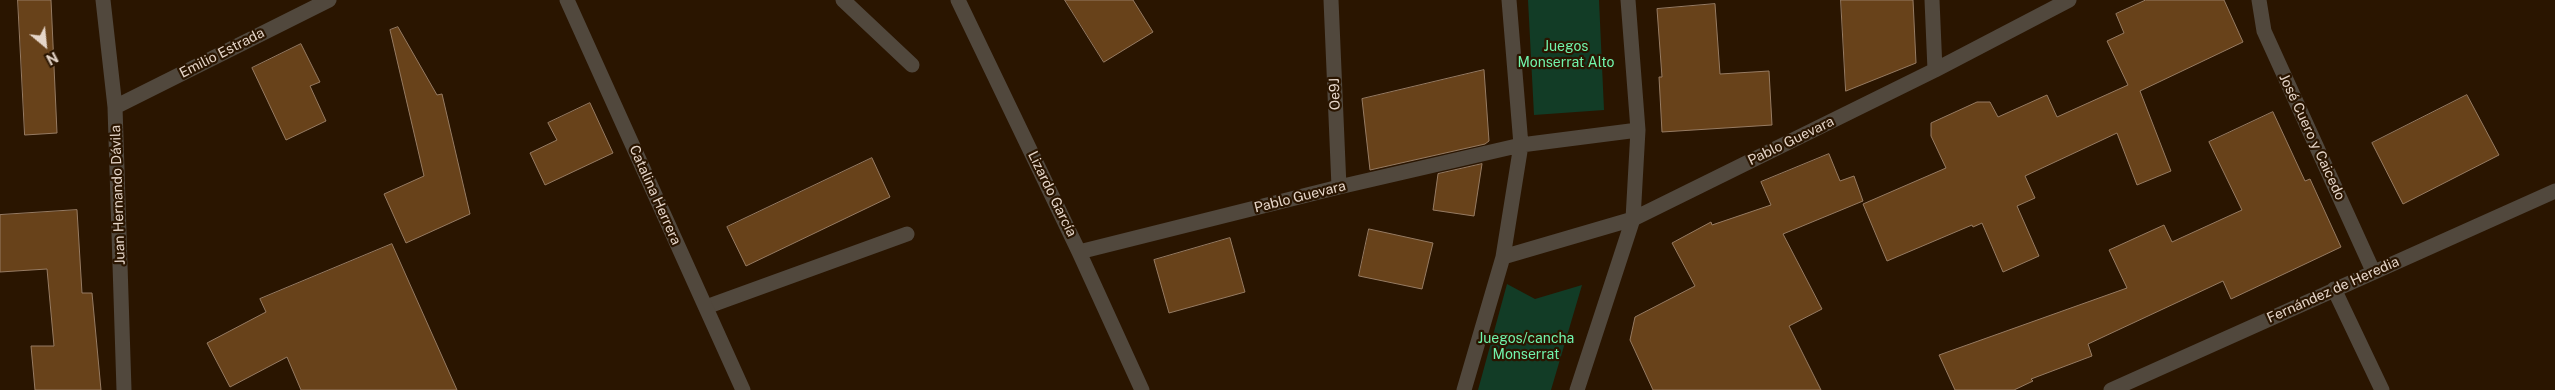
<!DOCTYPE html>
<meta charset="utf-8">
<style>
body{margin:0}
#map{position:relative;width:2555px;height:390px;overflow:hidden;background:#2a1500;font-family:"Public Sans",sans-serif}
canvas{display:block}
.north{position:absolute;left:20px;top:20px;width:50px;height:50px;-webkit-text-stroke:4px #2a1500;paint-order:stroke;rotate:152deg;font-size:14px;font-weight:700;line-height:20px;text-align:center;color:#e6d6c9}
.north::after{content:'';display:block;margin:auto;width:18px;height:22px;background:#e6d6c9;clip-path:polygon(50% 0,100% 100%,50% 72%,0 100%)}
</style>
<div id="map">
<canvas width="2555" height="390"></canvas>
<div class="north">N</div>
</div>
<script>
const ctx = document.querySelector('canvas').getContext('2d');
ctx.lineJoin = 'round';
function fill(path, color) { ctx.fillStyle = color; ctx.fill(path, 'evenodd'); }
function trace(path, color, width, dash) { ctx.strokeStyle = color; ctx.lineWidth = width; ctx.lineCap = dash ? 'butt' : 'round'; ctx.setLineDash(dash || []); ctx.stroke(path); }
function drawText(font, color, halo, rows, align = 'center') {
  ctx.font = font + ' "Public Sans",sans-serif'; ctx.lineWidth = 4.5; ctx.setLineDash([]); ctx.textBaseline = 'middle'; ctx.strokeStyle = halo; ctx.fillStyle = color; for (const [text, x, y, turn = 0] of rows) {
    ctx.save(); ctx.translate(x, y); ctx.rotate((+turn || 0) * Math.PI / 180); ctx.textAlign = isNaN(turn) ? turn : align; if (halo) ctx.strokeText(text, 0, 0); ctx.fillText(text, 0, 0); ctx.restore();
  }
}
fill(new Path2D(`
 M 1528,0 L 1599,0 L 1604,110 L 1534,115 Z
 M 1507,284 L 1535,299 L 1582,285 L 1551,390 L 1478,390 Z`), '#123c26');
const building = new Path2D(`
 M 18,0 L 51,0 L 57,133 L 25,135 Z
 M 1065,0 L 1133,0 L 1153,32 L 1104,62 Z
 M 1841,0 L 1913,0 L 1916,63 L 1846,91 Z
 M 2146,0 L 2224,0 L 2243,42 L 2140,91 L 2171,171 L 2137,185 L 2117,133 L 2025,176 L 2035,198 L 2017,206 L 2039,256 L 2003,272 L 1982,223 L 1973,227 L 1972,225 L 1887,261 L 1863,204 L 1946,168 L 1931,136 L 1931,123 L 1977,102 L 1990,102 L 1998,117 L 2047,95 L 2057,117 L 2128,85 L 2107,41 L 2124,33 L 2116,14 Z
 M 1715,4 L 1720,74 L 1769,71 L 1772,125 L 1662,132 L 1659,77 L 1662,77 L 1657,9 Z
 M 398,27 L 437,95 L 442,94 L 470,214 L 406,243 L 384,194 L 424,176 L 390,30 Z
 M 301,44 L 320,82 L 310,86 L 326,121 L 286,140 L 252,68 Z
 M 1484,70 L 1489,141 L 1485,144 L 1370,170 L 1362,99 Z
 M 2467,95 L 2499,155 L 2403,204 L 2372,143 Z
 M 590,103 L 613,153 L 545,185 L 530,153 L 557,140 L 548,123 Z
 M 2273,112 L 2305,181 L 2310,179 L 2341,247 L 2231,299 L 2223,281 L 2088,344 L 2092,356 L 2031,379 L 2033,381 L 2014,390 L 1955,390 L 1939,355 L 2127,288 L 2109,250 L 2164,225 L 2172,242 L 2242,210 L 2209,142 Z
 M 1829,154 L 1840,181 L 1854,176 L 1863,201 L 1783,234 L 1822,309 L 1789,326 L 1821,390 L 1653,390 L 1630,340 L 1635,317 L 1695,286 L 1672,243 L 1711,222 L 1712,225 L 1771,205 L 1761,182 Z
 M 872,158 L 890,197 L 746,266 L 727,227 Z
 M 1482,164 L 1474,216 L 1433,210 L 1438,174 Z
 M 77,210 L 82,293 L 92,293 L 101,390 L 35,390 L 31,346 L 54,346 L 47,269 L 0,272 L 0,215 Z
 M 1369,229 L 1433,243 L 1422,289 L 1359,276 Z
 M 1230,238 L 1245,292 L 1169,313 L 1154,260 Z
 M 392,244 L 457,390 L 301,390 L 287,357 L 230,387 L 207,343 L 266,312 L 260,299 Z`);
fill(building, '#68421a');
trace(building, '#967b62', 1);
trace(new Path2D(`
 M 843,0 L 912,65
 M 706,307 L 907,234`), '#51483d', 15);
trace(new Path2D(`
 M 103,0 L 115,107 L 124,390
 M 567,0 L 743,390
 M 958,0 L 1079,252 L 1142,390
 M 1331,0 L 1339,187
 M 1932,0 L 1935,70
 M 2259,0 L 2264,31 L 2373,271
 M 115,107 L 329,0
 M 1079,252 L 1339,187 L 1521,145 L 1638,130
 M 1503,257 L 1633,219 L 1935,70 L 2069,0
 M 2334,289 L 2382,390
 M 1464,390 L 1503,257 L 1521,145 L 1509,0
 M 1577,390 L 1633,219 L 1638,130 L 1628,0
 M 2111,390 L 2555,191`), '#51483d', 15);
drawText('14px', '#71f5ac', '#2a1500', [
 ["Juegos",1566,47],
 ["Monserrat Alto",1566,63],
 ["Juegos/cancha",1526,339],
 ["Monserrat",1526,355]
]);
drawText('14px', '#e6d6c9', '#2a1500', [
 ["Emilio Estrada",222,53,-27],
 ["Oe9J",1335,94,-92],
 ["José Cuero y Caicedo",2312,137,65],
 ["Pablo Guevara",1791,141,-26],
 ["Lizardo García",1052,194,64],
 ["Juan Hernando Dávila",118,195,-92],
 ["Catalina Herrera",655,195,66],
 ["Pablo Guevara",1300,197,-14],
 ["Fernández de Heredia",2333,290,-24]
]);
</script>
